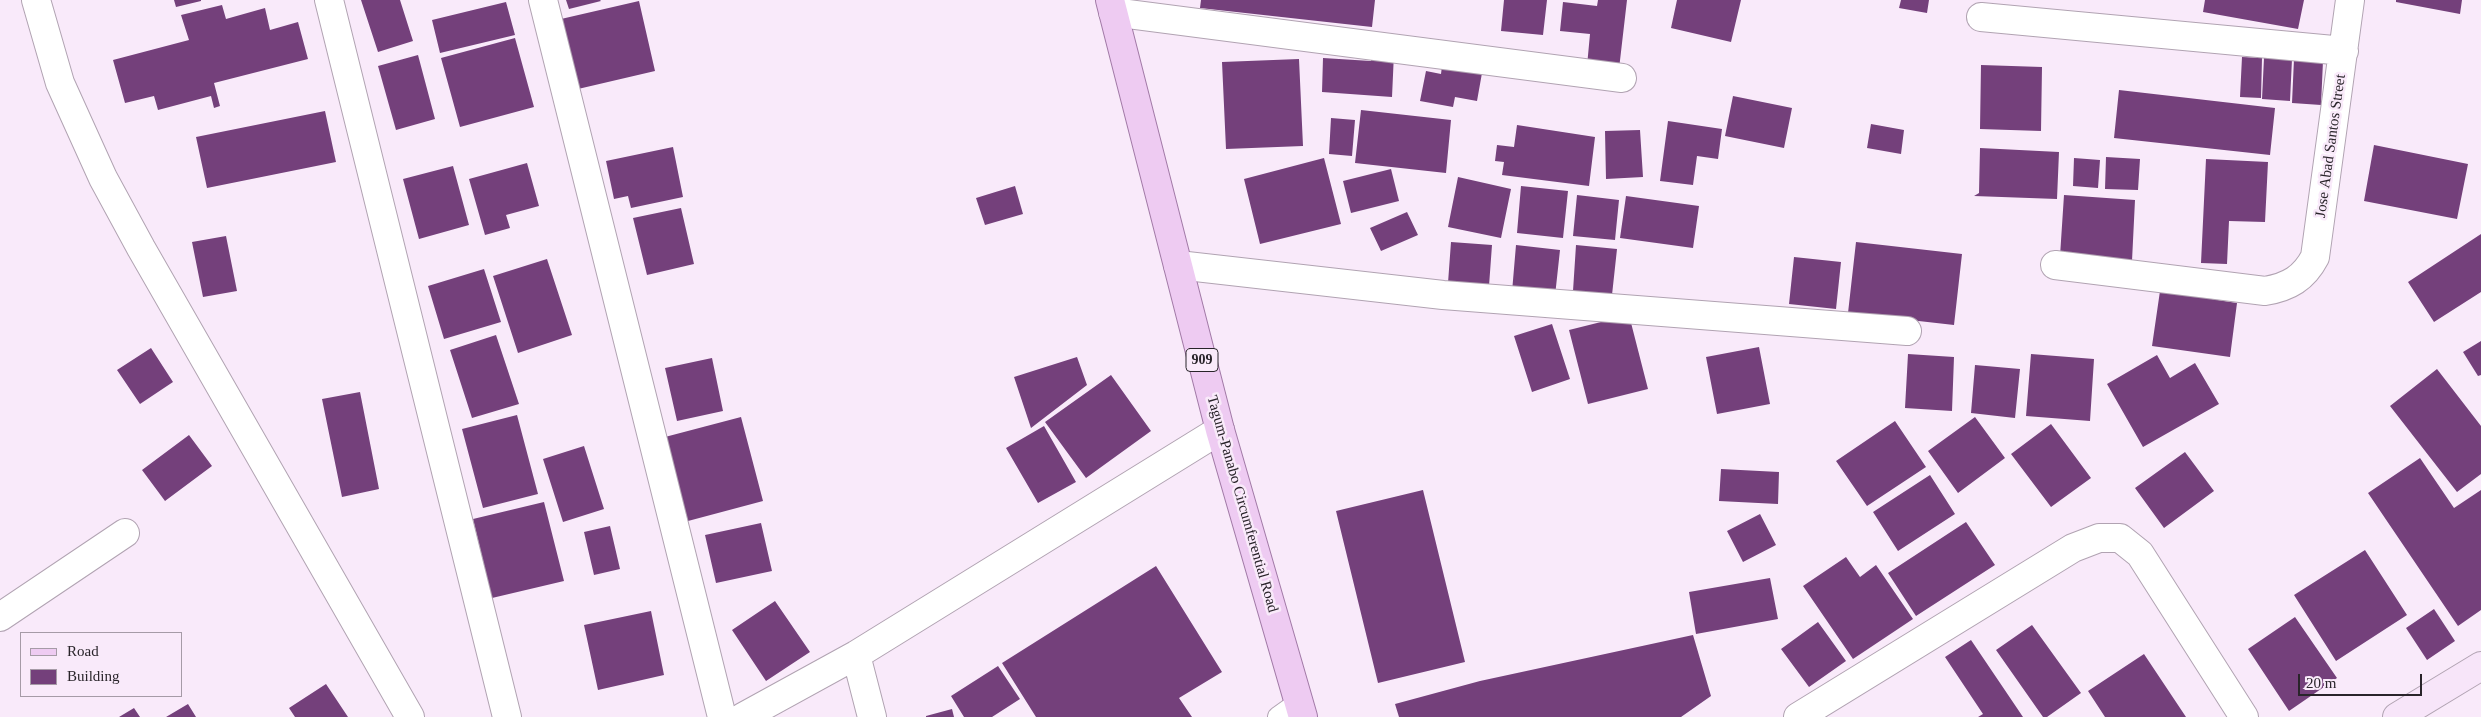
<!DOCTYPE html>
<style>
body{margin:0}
#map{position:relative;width:2481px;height:717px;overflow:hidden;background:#f9eafa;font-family:Georgia,serif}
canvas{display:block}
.legend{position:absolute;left:20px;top:632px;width:162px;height:65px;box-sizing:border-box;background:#f9eafa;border:1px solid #a69ba7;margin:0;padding:6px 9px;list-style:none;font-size:15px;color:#29242a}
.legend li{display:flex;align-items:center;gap:10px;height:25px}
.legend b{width:25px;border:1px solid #a69ba7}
.scale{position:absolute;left:2298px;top:674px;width:124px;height:22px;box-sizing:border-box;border:2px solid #29242a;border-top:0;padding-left:6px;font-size:15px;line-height:18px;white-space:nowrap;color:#29242a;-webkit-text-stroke:4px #f9eafa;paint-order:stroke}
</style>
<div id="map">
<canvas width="2481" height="717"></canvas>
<ul class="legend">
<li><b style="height:6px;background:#eecbf2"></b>Road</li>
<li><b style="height:14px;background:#74407b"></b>Building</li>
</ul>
<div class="scale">20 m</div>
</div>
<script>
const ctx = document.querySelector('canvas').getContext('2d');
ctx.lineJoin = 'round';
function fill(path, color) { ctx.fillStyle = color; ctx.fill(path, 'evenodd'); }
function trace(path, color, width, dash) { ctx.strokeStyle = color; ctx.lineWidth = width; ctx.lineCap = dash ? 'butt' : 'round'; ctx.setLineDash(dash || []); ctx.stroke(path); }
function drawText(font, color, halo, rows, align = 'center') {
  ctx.font = font + ' Georgia,serif'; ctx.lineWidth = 5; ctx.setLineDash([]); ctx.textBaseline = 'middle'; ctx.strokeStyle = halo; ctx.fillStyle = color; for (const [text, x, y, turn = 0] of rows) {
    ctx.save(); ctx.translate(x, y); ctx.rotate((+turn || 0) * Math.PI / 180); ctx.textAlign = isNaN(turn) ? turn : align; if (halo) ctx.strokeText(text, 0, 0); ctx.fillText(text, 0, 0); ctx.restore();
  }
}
fill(new Path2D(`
 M 174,0 L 201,0 L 201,1 L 176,7 Z
 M 361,0 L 400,0 L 413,41 L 378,52 Z
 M 566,0 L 600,0 L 601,1 L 569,9 Z
 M 1201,0 L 1375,0 L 1372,27 L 1200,8 Z
 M 1504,0 L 1547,0 L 1543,35 L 1501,31 Z
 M 1598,0 L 1627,0 L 1619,69 L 1587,66 L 1590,34 L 1560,31 L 1563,2 L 1597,6 Z
 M 1677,0 L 1741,0 L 1731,42 L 1671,28 Z
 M 1901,0 L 1929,0 L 1927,13 L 1899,8 Z
 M 2205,0 L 2304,0 L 2298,29 L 2203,12 Z
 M 2396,0 L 2462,0 L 2460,14 L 2396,2 Z
 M 639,1 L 655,71 L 578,89 L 561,19 Z
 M 506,2 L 515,35 L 440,53 L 432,20 Z
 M 222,5 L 226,19 L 265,8 L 270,30 L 298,22 L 308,59 L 214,83 L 220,106 L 214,108 L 211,96 L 158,110 L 154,96 L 125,103 L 113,60 L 189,40 L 181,15 Z
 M 515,38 L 534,107 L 460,127 L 441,58 Z
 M 1372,51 L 1394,53 L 1392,97 L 1322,92 L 1323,58 L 1371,61 Z
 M 418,55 L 435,119 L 396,130 L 378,66 Z
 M 2242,57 L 2262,58 L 2261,98 L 2240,97 Z
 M 2264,58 L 2292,59 L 2290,101 L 2262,99 Z
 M 1299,59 L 1303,146 L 1226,149 L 1222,62 Z
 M 2294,59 L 2323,61 L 2321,105 L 2292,103 Z
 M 1981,65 L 2042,67 L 2041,131 L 1980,129 Z
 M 1442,66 L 1482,73 L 1477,101 L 1455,97 L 1453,107 L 1420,101 L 1426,71 L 1441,74 Z
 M 2119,90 L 2275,108 L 2270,155 L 2114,138 Z
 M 1733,96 L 1792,108 L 1784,148 L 1725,136 Z
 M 1361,110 L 1451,120 L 1446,173 L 1355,163 Z
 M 325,111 L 336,162 L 207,188 L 196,137 Z
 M 1331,118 L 1355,120 L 1352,156 L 1329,154 Z
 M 1668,121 L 1722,129 L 1718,159 L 1697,156 L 1693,185 L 1660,181 Z
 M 1871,124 L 1904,130 L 1901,154 L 1867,148 Z
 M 1517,125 L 1595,137 L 1589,186 L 1502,175 L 1504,162 L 1495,161 L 1497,145 L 1514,147 Z
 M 1640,130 L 1643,177 L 1606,179 L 1605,131 Z
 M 2374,145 L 2468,164 L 2457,219 L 2364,201 Z
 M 673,147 L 683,197 L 631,208 L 628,196 L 614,199 L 606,161 Z
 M 1980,148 L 2059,152 L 2057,199 L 1974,196 L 1979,193 Z
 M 2106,157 L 2140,159 L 2138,190 L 2105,189 Z
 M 1324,158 L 1341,224 L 1260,244 L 1244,179 Z
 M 2074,158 L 2100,160 L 2098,188 L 2073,186 Z
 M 2206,159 L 2268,162 L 2265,222 L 2229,221 L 2227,264 L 2201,263 Z
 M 527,163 L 539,206 L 506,215 L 510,228 L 485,235 L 469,179 Z
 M 453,166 L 469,225 L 419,239 L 403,179 Z
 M 1391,169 L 1399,201 L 1351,213 L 1343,181 Z
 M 1458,177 L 1511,189 L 1501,238 L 1448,227 Z
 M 1015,186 L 1023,214 L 985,225 L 976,198 Z
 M 1521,186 L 1568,191 L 1563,238 L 1517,233 Z
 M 1577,195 L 1619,200 L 1615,240 L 1573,236 Z
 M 2064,195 L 2135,200 L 2132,261 L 2060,256 Z
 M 1626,196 L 1699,206 L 1693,248 L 1620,238 Z
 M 681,208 L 694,264 L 647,275 L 633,218 Z
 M 1407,212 L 1418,235 L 1381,251 L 1370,228 Z
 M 2481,234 L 2481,292 L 2434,322 L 2408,282 Z
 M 226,236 L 237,291 L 203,297 L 192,242 Z
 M 1451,242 L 1492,245 L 1489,286 L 1448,283 Z
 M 1856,242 L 1962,254 L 1954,325 L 1848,313 Z
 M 1516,245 L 1560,250 L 1555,296 L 1512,292 Z
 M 1576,245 L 1617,249 L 1612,295 L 1573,291 Z
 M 1794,257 L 1841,262 L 1836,309 L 1789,304 Z
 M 547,259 L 572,335 L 518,353 L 493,276 Z
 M 484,269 L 501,322 L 444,339 L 428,286 Z
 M 2160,291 L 2237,303 L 2230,357 L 2152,346 Z
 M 1629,315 L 1648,389 L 1588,404 L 1569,330 Z
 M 1552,324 L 1570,379 L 1532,392 L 1514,336 Z
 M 496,335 L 519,404 L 472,418 L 450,350 Z
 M 2481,341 L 2481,375 L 2478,376 L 2463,352 Z
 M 1759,347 L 1770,404 L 1717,414 L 1706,357 Z
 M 151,348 L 173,382 L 140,404 L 117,370 Z
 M 1908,354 L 1954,357 L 1952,411 L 1905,408 Z
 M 2031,354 L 2094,359 L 2090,421 L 2026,416 Z
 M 2157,355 L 2170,378 L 2195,363 L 2219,404 L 2143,447 L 2107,384 Z
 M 1077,357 L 1087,385 L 1031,428 L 1014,377 Z
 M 712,358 L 723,411 L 677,421 L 665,368 Z
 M 1975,365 L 2020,369 L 2015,418 L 1971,413 Z
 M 2437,369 L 2481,426 L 2481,474 L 2457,492 L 2390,406 Z
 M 1111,375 L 1151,431 L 1086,478 L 1045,422 Z
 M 360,392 L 379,489 L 342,497 L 322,399 Z
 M 517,415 L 538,494 L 483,508 L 462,429 Z
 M 741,417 L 763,501 L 688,521 L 665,437 Z
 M 1975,417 L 2005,458 L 1958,493 L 1928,451 Z
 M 1895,421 L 1926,467 L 1867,506 L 1836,461 Z
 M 2051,424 L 2091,478 L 2051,507 L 2011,454 Z
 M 1044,426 L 1076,482 L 1038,503 L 1006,448 Z
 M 189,435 L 212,466 L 165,501 L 142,470 Z
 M 584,446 L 604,509 L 563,522 L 543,459 Z
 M 2185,452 L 2214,491 L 2164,528 L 2135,488 Z
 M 2420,458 L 2454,508 L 2481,490 L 2481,610 L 2458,626 L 2368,493 Z
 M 1721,469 L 1779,472 L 1778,504 L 1719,501 Z
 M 1930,475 L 1955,514 L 1898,551 L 1873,512 Z
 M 1423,490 L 1465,662 L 1378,683 L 1336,511 Z
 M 544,502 L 564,581 L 492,598 L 473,519 Z
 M 1760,514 L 1776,545 L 1743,562 L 1727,531 Z
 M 1966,522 L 1995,565 L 1916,616 L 1888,573 Z
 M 761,523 L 772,571 L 716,583 L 705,535 Z
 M 610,526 L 620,569 L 594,575 L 584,532 Z
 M 2365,550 L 2407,615 L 2336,661 L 2294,595 Z
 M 1846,557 L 1860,577 L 1876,565 L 1913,619 L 1853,659 L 1803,586 Z
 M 1156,566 L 1222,672 L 1179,698 L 1192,717 L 1036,717 L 1002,663 Z
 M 1770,578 L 1778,619 L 1696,634 L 1689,592 Z
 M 775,601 L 810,652 L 766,681 L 732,630 Z
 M 2434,609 L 2455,641 L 2427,660 L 2406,628 Z
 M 651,611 L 664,675 L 598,690 L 584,625 Z
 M 2295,617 L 2337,678 L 2289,711 L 2248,649 Z
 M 1818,622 L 1846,661 L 1809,687 L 1781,649 Z
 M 2032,625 L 2081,693 L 2047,717 L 2043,717 L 1996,650 Z
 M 1693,635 L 1711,696 L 1681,717 L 1399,717 L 1395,704 L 1480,681 Z
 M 1971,640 L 2023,717 L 1978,717 L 1983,714 L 1945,657 Z
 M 2144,654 L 2186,717 L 2105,717 L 2088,691 Z
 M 998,666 L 1020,699 L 992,717 L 964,717 L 951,696 Z
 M 326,684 L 348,717 L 295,717 L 289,708 Z
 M 188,704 L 196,717 L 166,717 Z
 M 134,708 L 140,717 L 119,717 Z
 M 952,709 L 954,717 L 926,717 L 926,716 Z`), '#74407b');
const lane = new Path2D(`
 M 1278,717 L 1299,702`);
const street = new Path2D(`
 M 36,0 L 60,83 L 103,178 L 141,248 L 410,717
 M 329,0 L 507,717
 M 543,0 L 722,717
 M 1113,12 L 1622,78
 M 1981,17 L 2344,51
 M 1178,265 L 1443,295 L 1907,331
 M 2055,265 L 2265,291 C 2289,287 2304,278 2315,257 L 2350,0
 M 0,617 L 125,533
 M 856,655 L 872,717
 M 743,717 L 856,655 L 1220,430
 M 1798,717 L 2073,548 L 2099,538 L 2120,538 L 2140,554 L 2244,717`);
const secondary = new Path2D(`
 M 2397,717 L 2481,666`);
const primary = new Path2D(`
 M 1110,0 L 1220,430 L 1303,717`);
trace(lane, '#b1a3b2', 22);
trace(street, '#b1a3b2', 30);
trace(secondary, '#b1a3b2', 30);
trace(primary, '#a27aa7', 30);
trace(lane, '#fff', 20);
trace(street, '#fff', 28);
trace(secondary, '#f7e5f9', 28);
trace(primary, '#eecbf2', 28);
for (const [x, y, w] of [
 [1202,360,32]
]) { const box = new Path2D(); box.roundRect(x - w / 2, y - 11.5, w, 23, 4); ctx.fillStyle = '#f9eafa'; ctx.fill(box); trace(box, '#29242a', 1); }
drawText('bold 14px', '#29242a', null, [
 ["909",1202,360]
]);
drawText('15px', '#29242a', '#f9eafa', [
 ["Jose Abad Santos Street",2331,146,-82],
 ["Tagum-Panabo Circumferential Road",1242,504,74]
]);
</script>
